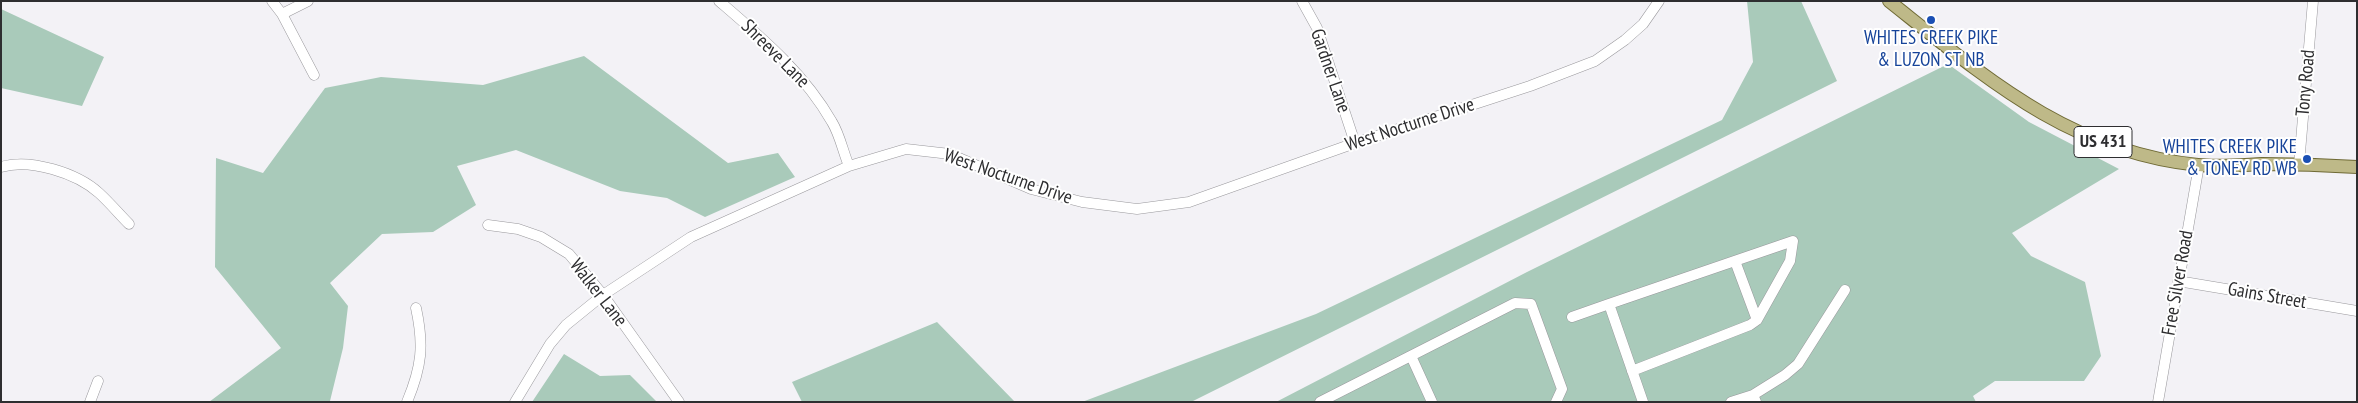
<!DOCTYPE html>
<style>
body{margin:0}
#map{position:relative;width:2358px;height:403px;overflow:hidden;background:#f3f2f6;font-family:"PT Sans Narrow",sans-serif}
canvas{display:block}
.frame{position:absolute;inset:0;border:2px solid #2e2e30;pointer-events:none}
</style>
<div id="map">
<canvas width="2358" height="403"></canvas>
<div class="frame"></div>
</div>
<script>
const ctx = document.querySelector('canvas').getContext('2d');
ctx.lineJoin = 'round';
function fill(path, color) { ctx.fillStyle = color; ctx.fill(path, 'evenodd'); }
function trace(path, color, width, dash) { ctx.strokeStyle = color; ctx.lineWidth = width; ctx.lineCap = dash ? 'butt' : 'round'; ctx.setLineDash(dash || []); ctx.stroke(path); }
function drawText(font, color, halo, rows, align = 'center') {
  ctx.font = font + ' "PT Sans Narrow",sans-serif'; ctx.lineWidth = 4; ctx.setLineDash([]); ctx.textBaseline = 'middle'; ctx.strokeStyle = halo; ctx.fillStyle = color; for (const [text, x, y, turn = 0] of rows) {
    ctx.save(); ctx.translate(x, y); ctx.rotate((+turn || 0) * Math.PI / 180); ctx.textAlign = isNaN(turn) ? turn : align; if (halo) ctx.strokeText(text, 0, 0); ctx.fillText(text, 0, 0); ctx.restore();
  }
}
fill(new Path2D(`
 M 1747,1 L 1801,1 L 1837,81 L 1191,402 L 1082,402 L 1316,314 L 1722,120 L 1753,62 Z
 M 1,9 L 104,57 L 82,106 L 1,88 Z
 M 584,56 L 728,163 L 778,153 L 795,177 L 705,217 L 667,198 L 620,191 L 516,150 L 457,166 L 476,205 L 433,232 L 382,234 L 330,283 L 348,306 L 343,348 L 330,401 L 209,402 L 281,348 L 215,267 L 216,158 L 263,173 L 325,88 L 381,77 L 483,85 Z
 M 1948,64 L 2029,122 L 2119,169 L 2012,233 L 2031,256 L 2085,282 L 2101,356 L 2084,381 L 1995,381 L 1973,396 L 1976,402 L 1276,402 L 1527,272 Z
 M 937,322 L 1015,402 L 802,402 L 792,382 Z
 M 564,354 L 600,376 L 630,375 L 657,402 L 532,402 Z`), '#a9caba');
const minor = new Path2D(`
 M 272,1 L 282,14 L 314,75
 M 719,1 C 762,38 804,73 832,122 C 840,135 843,152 849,166
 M 1302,1 L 1317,28 L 1355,143
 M 282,14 L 308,1
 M 2299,164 L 2313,1
 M 1,167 C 30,158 77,173 99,193 C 110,203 119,214 129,224
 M 488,225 L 518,229 L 541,237 L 569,254 L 603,295 L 679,402
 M 1735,261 L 1757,320
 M 2178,281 L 2357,311
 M 1609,304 L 1793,241 L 1790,261 L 1757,320 L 1750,325 L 1632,371
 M 1572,317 L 1609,304 L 1643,402
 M 1411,356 L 1432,402
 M 1753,395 L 1785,375 L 1798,364 L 1845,290
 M 90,402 L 98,381
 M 407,402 C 422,366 424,345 416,308
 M 515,402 L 550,344 L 566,325 L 603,295 L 691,237 L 849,166 L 906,149 L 950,154 L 1031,189 L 1082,202 L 1137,209 L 1189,202 L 1355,143 L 1530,86 L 1595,61 L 1625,40 L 1643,24 L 1659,1
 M 1320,402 L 1515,303 L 1531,304 L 1562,389 L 1556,402
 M 1731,402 L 1753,395 L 1756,402
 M 2158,402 L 2199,165`);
const major = new Path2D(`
 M 1889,1 C 1986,78 2070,152 2198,165 C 2219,167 2241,165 2262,164 C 2294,164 2325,165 2357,167`);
trace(minor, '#99989c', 11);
trace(major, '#6f6a35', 14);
trace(minor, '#fff', 10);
trace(major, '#beb988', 12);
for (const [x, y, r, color] of [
 [1931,20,5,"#1a4fb4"],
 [2307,159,5,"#1a4fb4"]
]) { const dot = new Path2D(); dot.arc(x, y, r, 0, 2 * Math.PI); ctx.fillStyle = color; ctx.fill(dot); trace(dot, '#fff', 2); }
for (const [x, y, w] of [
 [2103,142,58]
]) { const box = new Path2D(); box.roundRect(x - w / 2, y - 15.5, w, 31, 4); ctx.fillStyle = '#fff'; ctx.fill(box); trace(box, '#2e2e30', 1); }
drawText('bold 18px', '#2e2e30', null, [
 ["US 431",2103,142]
]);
drawText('19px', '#164399', '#fff', [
 ["WHITES CREEK PIKE",1931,39],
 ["& LUZON ST NB",1931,61],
 ["WHITES CREEK PIKE",2297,148,"right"],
 ["& TONEY RD WB",2297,170,"right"]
]);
drawText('19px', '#2e2e30', '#fff', [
 ["Shreeve Lane",775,54,45],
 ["Gardner Lane",1330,71,71],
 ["Tony Road",2306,83,-85],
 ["West Nocturne Drive",1410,125,-18],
 ["West Nocturne Drive",1008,177,19],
 ["Free Silver Road",2178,283,-80],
 ["Walker Lane",598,293,52],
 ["Gains Street",2267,296,10]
]);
</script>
